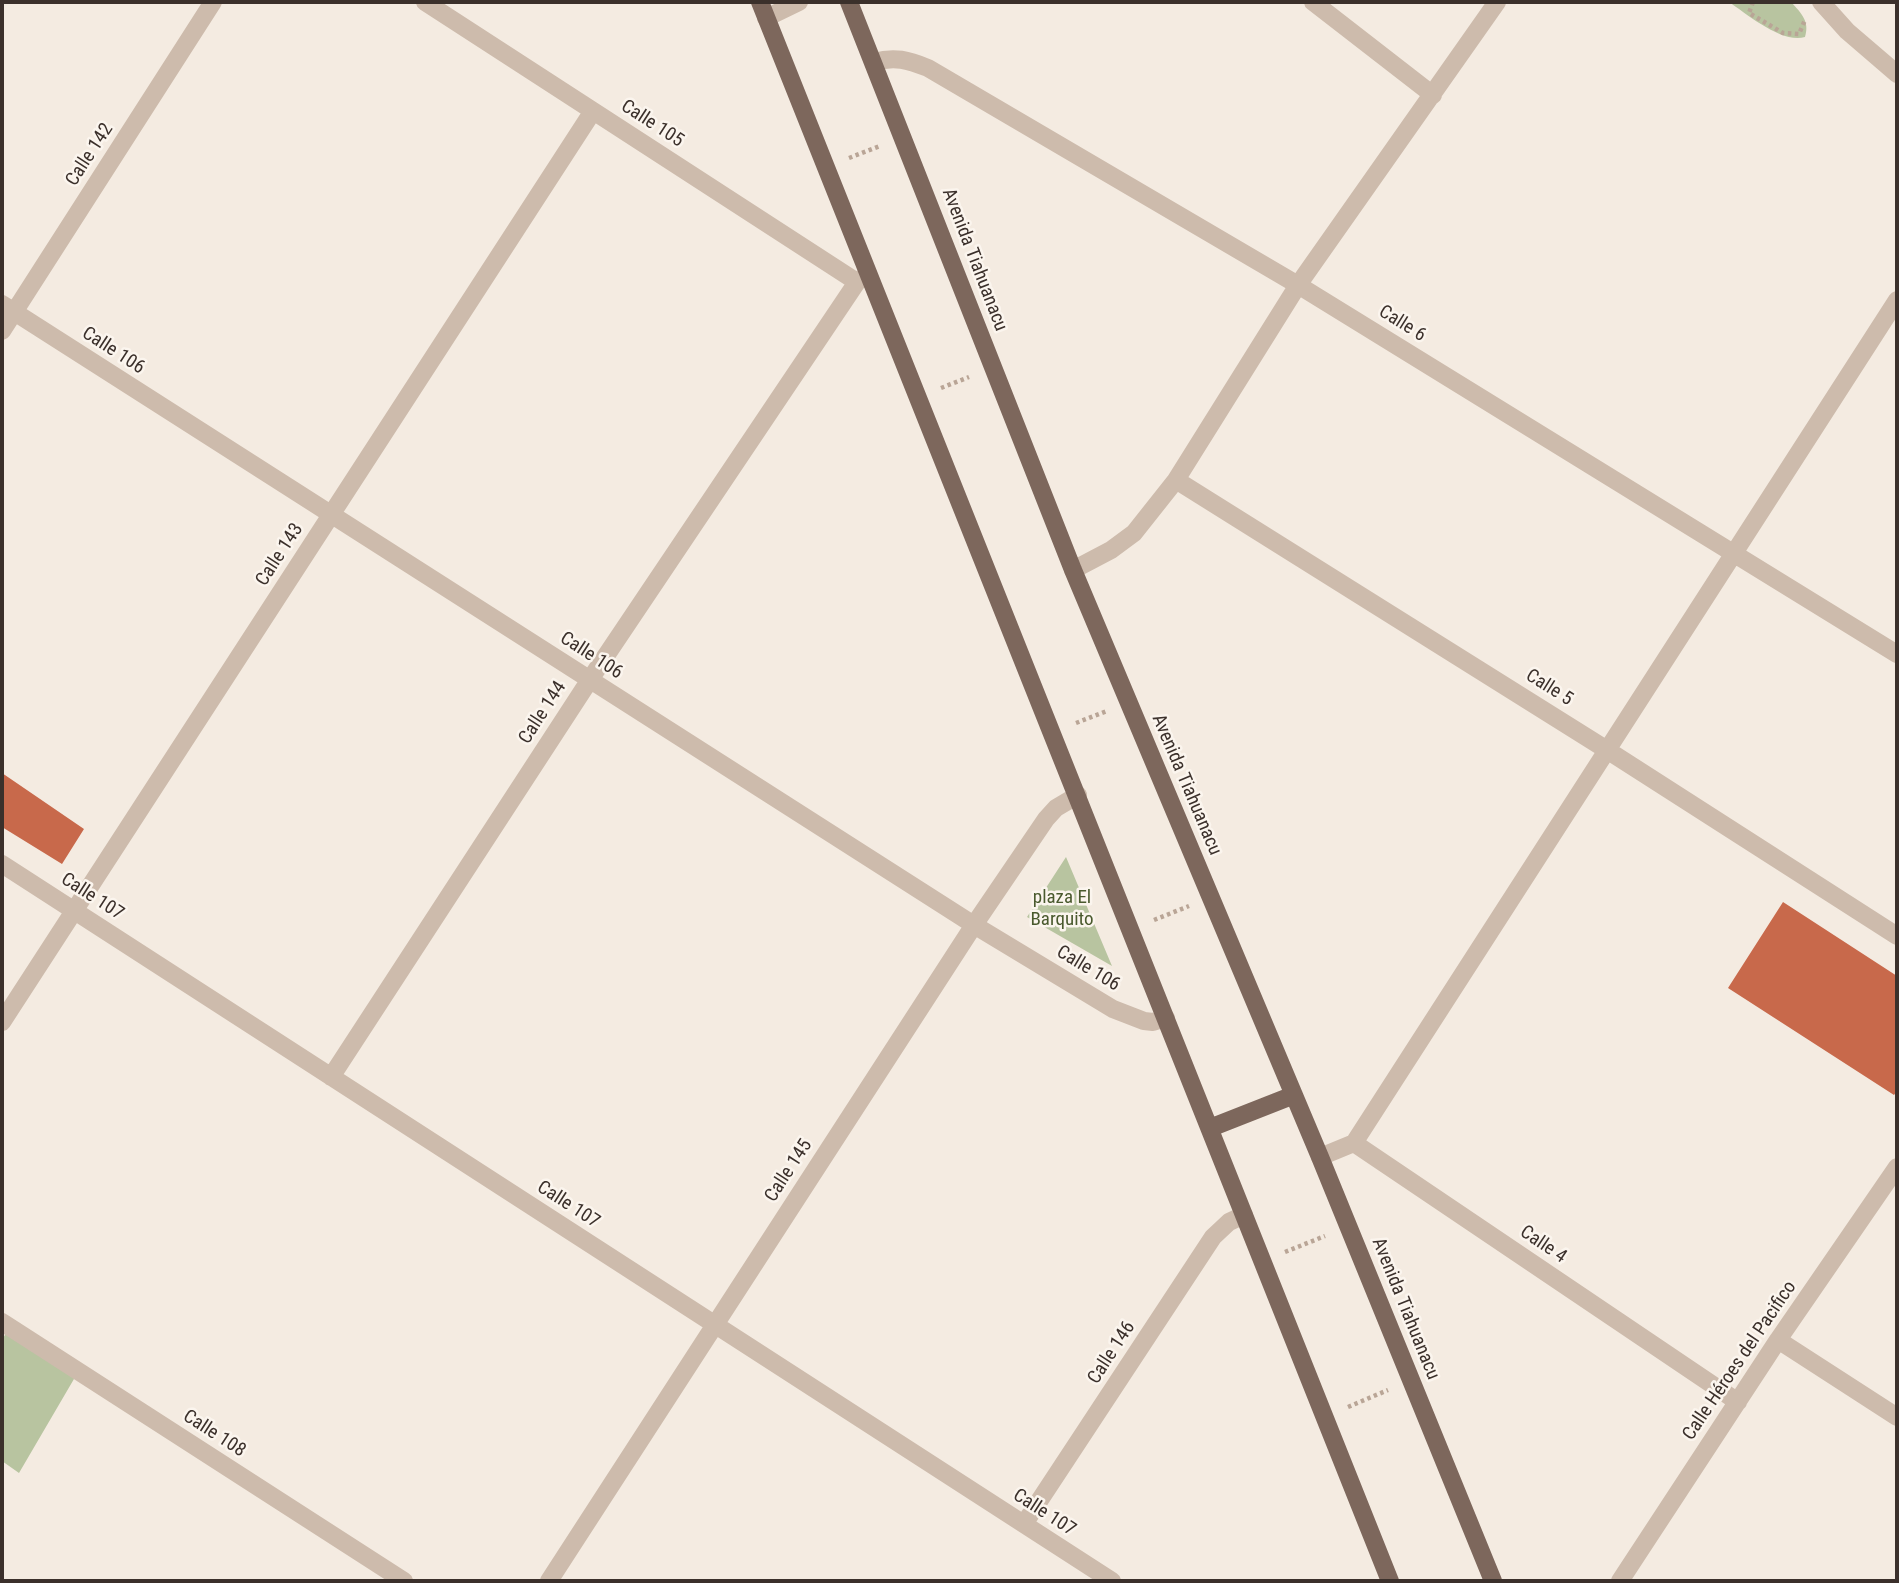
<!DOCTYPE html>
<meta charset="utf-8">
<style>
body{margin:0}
#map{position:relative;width:1899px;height:1583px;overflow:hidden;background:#f4ebe1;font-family:"Roboto Condensed",sans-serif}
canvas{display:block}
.frame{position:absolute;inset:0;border:4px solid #3b302b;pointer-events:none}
</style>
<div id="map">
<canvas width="1899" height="1583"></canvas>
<div class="frame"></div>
</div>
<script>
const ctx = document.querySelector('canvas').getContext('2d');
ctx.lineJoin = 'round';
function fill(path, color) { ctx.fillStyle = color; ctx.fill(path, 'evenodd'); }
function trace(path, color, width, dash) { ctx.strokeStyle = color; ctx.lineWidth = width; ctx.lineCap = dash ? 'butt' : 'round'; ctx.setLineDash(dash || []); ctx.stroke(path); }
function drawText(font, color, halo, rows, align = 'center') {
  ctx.font = font + ' "Roboto Condensed",sans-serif'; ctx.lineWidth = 5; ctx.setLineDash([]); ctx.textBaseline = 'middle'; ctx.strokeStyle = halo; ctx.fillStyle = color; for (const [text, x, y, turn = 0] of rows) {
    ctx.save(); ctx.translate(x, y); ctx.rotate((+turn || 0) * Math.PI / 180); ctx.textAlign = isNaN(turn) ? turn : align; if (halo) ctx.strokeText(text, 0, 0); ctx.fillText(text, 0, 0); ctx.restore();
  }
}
fill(new Path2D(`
 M 1729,2 L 1791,2 C 1801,13 1810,21 1805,37 C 1782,44 1747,14 1729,2 Z
 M 1066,857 L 1112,966 L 1027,917 Z
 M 12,1323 L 81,1367 L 19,1473 L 2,1461 L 2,1340 Z`), '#b8c4a0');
fill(new Path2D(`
 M 2,773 L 84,829 L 62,864 L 2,827 Z
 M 1783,902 L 1897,976 L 1897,1091 L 1894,1095 L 1728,988 Z`), '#c8694b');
trace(new Path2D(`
 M 1753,2 L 1749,13 L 1783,33 L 1799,34 L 1805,20
 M 849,158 L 880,146
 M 941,388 L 969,377
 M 1076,723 L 1107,711
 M 1154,920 L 1189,906
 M 1285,1252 L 1325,1236
 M 1348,1407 L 1388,1390`), '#b9a596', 4.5, [3.5, 3.5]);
trace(new Path2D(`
 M 425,2 L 857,282
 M 1313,2 L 1433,95
 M 1821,2 L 1847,31 L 1897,74
 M 766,18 L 799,2
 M 874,62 C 895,56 908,60 928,68 L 1298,285 L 1897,654
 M 2,304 L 974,925 L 1113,1009 L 1144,1021 L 1153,1022 L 1166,1018
 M 2,331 L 213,2
 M 1176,480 L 1607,750 L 1897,936
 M 1073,570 L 1111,550 L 1134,533 L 1176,480 L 1298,285 L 1497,2
 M 2,864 L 1112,1581
 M 2,1022 L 593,111
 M 331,1077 L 589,681 L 857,282 L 868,274
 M 1354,1143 L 1897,300
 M 1320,1157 L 1354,1143 L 1738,1402
 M 2,1322 L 404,1581
 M 1778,1340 L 1897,1417
 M 1024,1524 L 1213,1237 L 1229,1222 L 1244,1215
 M 549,1581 L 974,925 L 1046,819 L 1056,808 L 1078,795
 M 1620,1581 L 1778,1340 L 1897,1167`), '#cdbbac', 18);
trace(new Path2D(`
 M 760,2 L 1390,1581
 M 849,2 L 1073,570 L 1320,1157 L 1493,1581
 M 1210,1128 L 1294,1095`), '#7d675c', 18);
drawText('19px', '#3b302b', '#fbf5ee', [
 ["Calle 105",652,124,33],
 ["Calle 142",90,155,-57],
 ["Avenida Tiahuanacu",974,260,69],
 ["Calle 6",1402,324,32],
 ["Calle 106",113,351,33],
 ["Calle 143",280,555,-57],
 ["Calle 106",591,656,33],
 ["Calle 5",1549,688,32],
 ["Calle 144",543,713,-57],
 ["Avenida Tiahuanacu",1186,785,67],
 ["Calle 107",92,897,33],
 ["Calle 106",1088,969,31],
 ["Calle 145",789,1171,-57],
 ["Calle 107",568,1205,33],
 ["Calle 4",1543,1245,34],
 ["Avenida Tiahuanacu",1405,1309,68],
 ["Calle 146",1112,1353,-57],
 ["Calle Héroes del Pacifico",1740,1361,-56],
 ["Calle 108",214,1434,33],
 ["Calle 107",1044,1513,33]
]);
drawText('19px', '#4a5a2e', '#fbf5ee', [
 ["plaza El",1062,898],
 ["Barquito",1062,920]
]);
</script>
